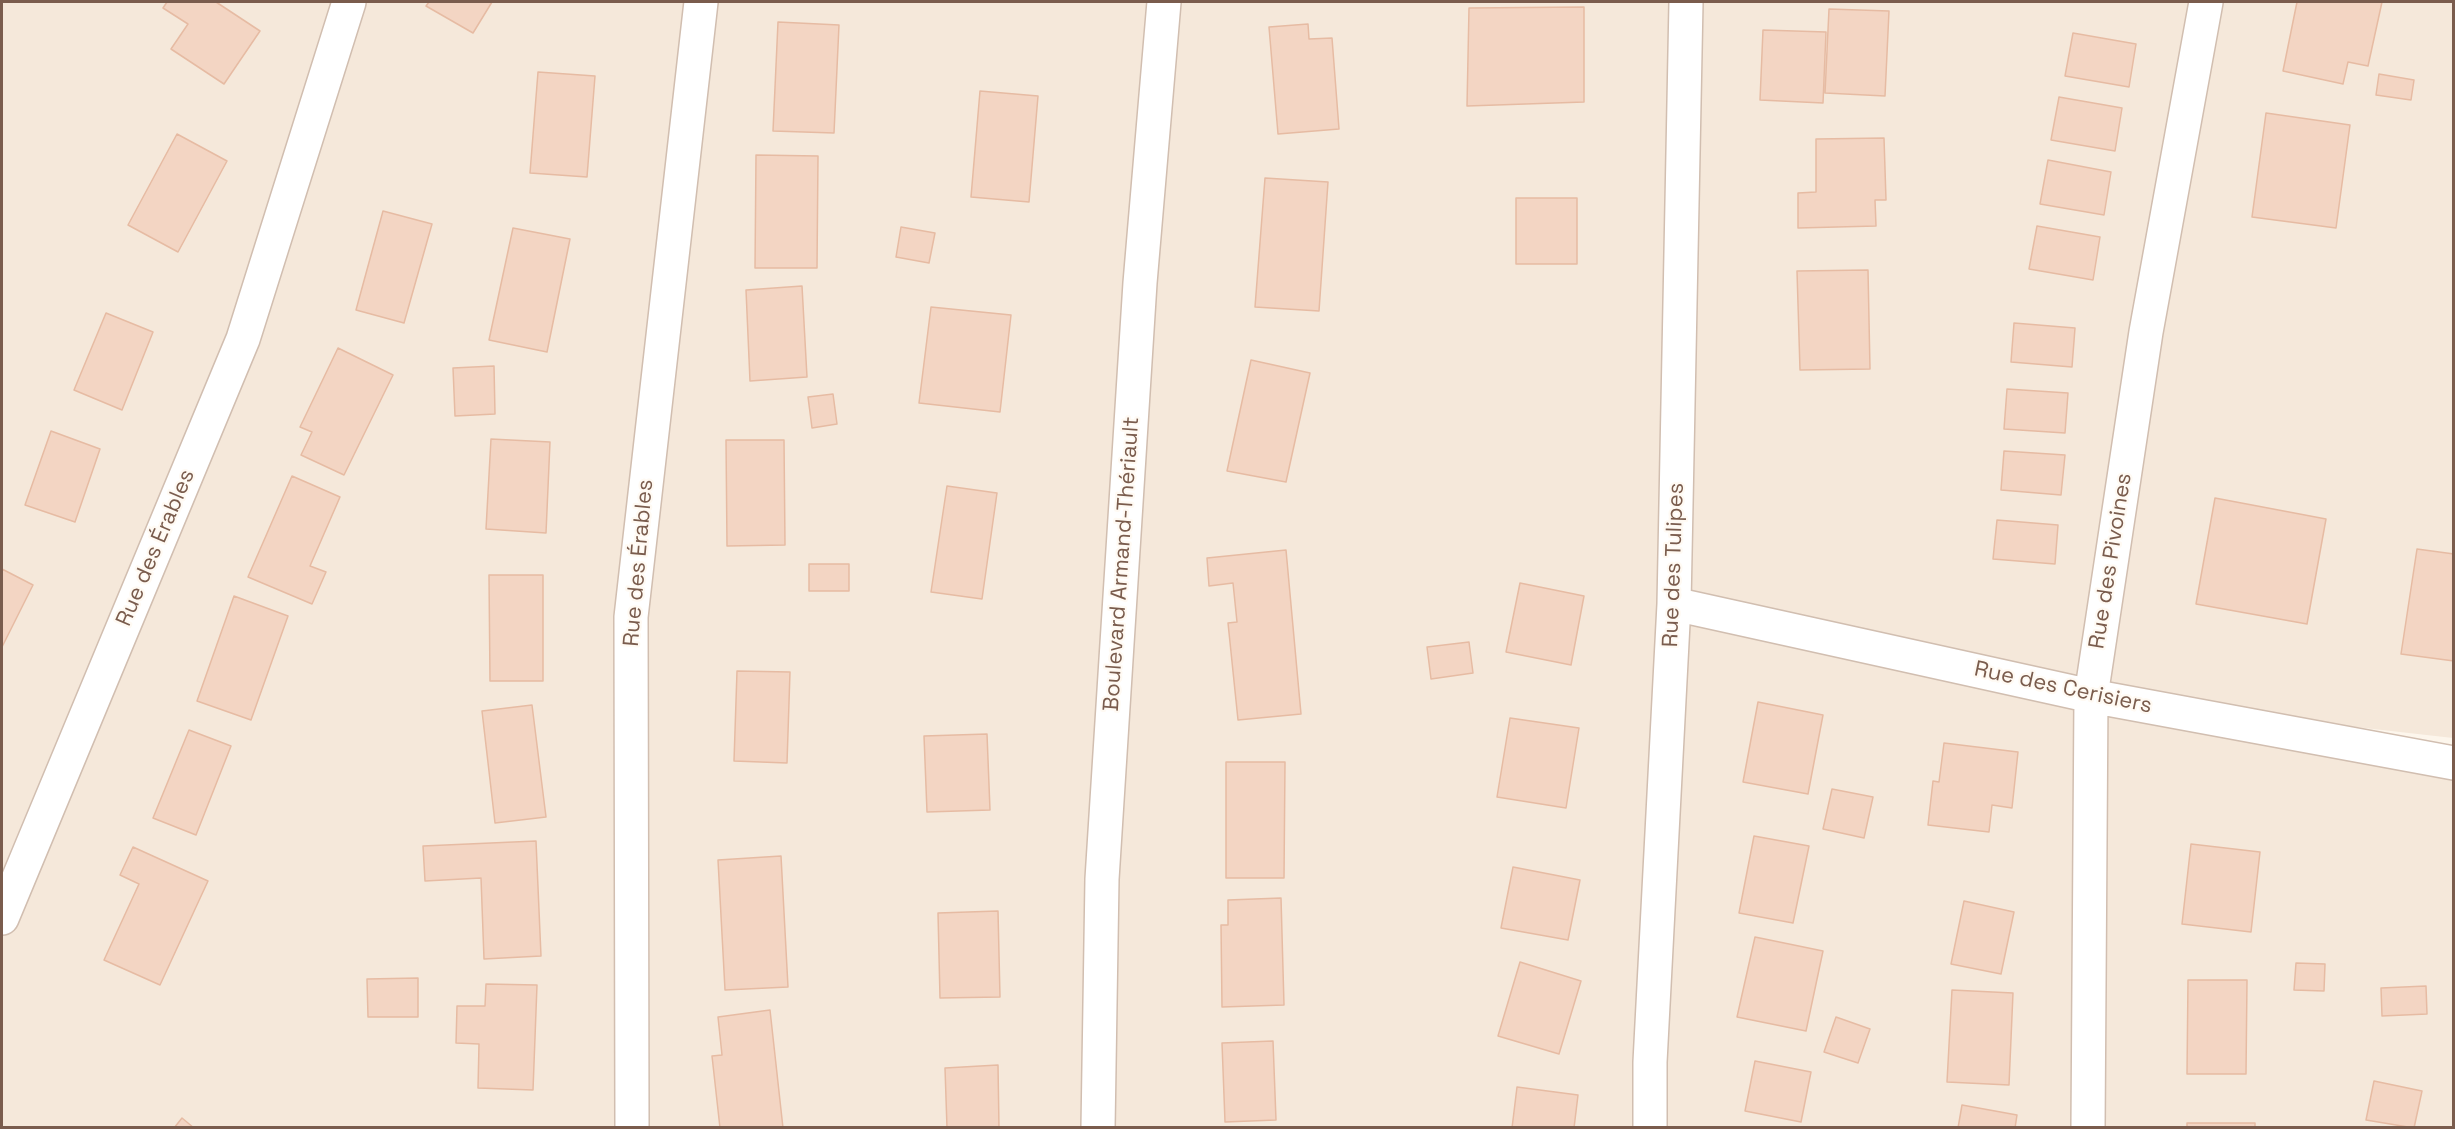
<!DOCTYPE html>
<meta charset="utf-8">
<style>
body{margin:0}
#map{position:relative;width:2455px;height:1129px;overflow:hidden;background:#fdf6ec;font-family:"Space Grotesk",sans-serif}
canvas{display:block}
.frame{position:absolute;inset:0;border:3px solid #7a5c4d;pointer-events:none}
</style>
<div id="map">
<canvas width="2455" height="1129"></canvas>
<div class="frame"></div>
</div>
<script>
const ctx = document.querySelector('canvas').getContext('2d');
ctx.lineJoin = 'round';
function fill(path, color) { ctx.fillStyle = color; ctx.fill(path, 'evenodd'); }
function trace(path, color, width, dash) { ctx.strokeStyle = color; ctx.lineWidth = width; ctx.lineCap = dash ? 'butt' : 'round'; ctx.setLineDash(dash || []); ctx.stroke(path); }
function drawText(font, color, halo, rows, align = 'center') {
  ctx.font = font + ' "Space Grotesk",sans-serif'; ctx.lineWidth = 4.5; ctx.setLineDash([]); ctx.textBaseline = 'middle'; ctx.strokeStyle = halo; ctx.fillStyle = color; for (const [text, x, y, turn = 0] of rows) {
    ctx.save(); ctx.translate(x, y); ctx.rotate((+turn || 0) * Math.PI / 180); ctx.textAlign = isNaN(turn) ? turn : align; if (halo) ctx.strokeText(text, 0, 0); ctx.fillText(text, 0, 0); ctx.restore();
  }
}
fill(new Path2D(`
 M 2,2 L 2453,2 L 2453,738 L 2099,698 L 2453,780 L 2453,1127 L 2,1128 Z`), '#f5e8da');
const building = new Path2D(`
 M 167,2 L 216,2 L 260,31 L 224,84 L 171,49 L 188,24 L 163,8 Z
 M 429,2 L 492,2 L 473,33 L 426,6 Z
 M 2297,2 L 2382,2 L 2368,66 L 2348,62 L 2343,84 L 2283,71 Z
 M 1584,7 L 1584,102 L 1467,106 L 1469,8 Z
 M 1829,9 L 1889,11 L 1885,96 L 1825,93 Z
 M 778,22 L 839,25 L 834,133 L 773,131 Z
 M 1308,24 L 1309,39 L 1332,38 L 1339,129 L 1278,134 L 1269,27 Z
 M 1763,30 L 1826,32 L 1823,103 L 1760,100 Z
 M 2073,33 L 2136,44 L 2129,87 L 2065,76 Z
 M 538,72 L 595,76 L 587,177 L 530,173 Z
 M 2379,74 L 2414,80 L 2411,100 L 2376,95 Z
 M 980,91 L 1038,96 L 1029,202 L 971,197 Z
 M 2059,97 L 2122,108 L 2115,151 L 2051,140 Z
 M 2266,113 L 2350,125 L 2336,228 L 2252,217 Z
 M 177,134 L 227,161 L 178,252 L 128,225 Z
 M 1884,138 L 1886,200 L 1875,200 L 1876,226 L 1798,228 L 1798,193 L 1816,192 L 1816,139 Z
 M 756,155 L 818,156 L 817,268 L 755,268 Z
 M 2048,160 L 2111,172 L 2104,215 L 2040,204 Z
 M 1265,178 L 1328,182 L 1319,311 L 1255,307 Z
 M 1516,198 L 1577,198 L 1577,264 L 1516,264 Z
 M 383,211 L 432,224 L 404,323 L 356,310 Z
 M 2037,226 L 2100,237 L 2093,280 L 2029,269 Z
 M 901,227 L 935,233 L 929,263 L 896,257 Z
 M 513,228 L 570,239 L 547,352 L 489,340 Z
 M 1868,270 L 1870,369 L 1800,370 L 1797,271 Z
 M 802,286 L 807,377 L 750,381 L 746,290 Z
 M 931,307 L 1011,315 L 1000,412 L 919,403 Z
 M 106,313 L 153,332 L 122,410 L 74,390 Z
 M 2014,323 L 2075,328 L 2072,367 L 2011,362 Z
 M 338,348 L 393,375 L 344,475 L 301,455 L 312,432 L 300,427 Z
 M 1251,360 L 1310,373 L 1286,482 L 1227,471 Z
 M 494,366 L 495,414 L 455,416 L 453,368 Z
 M 2007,389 L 2068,393 L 2065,433 L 2004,429 Z
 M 833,394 L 837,424 L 812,428 L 808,397 Z
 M 51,431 L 100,449 L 75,522 L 25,505 Z
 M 491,439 L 550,442 L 546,533 L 486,529 Z
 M 726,440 L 784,440 L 785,545 L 727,546 Z
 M 2004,451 L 2065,455 L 2061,495 L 2001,490 Z
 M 292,476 L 340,497 L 310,566 L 326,572 L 312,604 L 248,577 Z
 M 947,486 L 997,493 L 982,599 L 931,592 Z
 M 2215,498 L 2326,519 L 2307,624 L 2196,604 Z
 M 1997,520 L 2058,525 L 2055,564 L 1993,559 Z
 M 2417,549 L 2454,554 L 2454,661 L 2401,654 Z
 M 1286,550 L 1301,714 L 1238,720 L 1228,623 L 1237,622 L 1233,583 L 1209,586 L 1207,558 Z
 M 809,564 L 849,564 L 849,591 L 809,591 Z
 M 2,569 L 33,585 L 2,647 Z
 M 489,575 L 543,575 L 543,681 L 490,681 Z
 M 1520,583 L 1584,596 L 1571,665 L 1506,652 Z
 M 234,596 L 288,616 L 251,720 L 197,701 Z
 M 1469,642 L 1473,673 L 1431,679 L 1427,647 Z
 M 737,671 L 790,672 L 787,763 L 734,761 Z
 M 1758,702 L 1823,715 L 1808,794 L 1743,782 Z
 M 532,705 L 546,817 L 495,823 L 482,711 Z
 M 1510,718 L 1579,728 L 1566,808 L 1497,797 Z
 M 189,730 L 231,746 L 196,835 L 153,818 Z
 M 987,734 L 990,810 L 927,812 L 924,736 Z
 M 1944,743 L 2018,752 L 2012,808 L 1992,805 L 1989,832 L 1928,825 L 1933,781 L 1939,782 Z
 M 1226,762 L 1285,762 L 1284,878 L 1226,878 Z
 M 1832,789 L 1873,797 L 1864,838 L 1823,829 Z
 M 1754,836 L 1809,846 L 1793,923 L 1739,913 Z
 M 536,841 L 541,956 L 484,959 L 481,878 L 425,881 L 423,846 Z
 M 2191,844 L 2260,852 L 2251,932 L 2182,924 Z
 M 133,847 L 208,881 L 160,985 L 104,960 L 139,884 L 120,875 Z
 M 781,856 L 788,987 L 725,990 L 718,860 Z
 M 1513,867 L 1580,880 L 1568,940 L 1501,928 Z
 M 1281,898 L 1284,1005 L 1222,1007 L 1221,925 L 1228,925 L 1228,900 Z
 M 1964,901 L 2014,912 L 2001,974 L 1951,964 Z
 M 998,911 L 1000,997 L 940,998 L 938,913 Z
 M 1755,937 L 1823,951 L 1806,1031 L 1737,1017 Z
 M 1520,962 L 1581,981 L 1559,1054 L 1498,1036 Z
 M 2296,963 L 2325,964 L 2324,991 L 2294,990 Z
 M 418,978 L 418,1017 L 368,1017 L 367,979 Z
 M 2188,980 L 2247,980 L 2246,1074 L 2187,1074 Z
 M 486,984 L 537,985 L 533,1090 L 478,1088 L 479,1044 L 456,1043 L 457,1006 L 485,1006 Z
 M 2426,986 L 2427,1014 L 2382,1016 L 2381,988 Z
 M 1952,990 L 2013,993 L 2009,1085 L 1947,1082 Z
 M 770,1010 L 783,1128 L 720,1128 L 712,1056 L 722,1055 L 718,1017 Z
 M 1836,1017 L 1870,1029 L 1858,1063 L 1824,1052 Z
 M 1273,1041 L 1276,1120 L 1225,1122 L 1222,1043 Z
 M 1755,1061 L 1811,1072 L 1801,1122 L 1745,1111 Z
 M 998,1065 L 999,1128 L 947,1128 L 945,1068 Z
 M 2374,1081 L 2422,1091 L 2414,1128 L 2366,1120 Z
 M 1517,1087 L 1578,1095 L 1574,1128 L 1512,1128 Z
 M 1962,1105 L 2017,1115 L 2015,1128 L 1958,1128 Z
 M 182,1118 L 194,1128 L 174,1128 Z
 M 2187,1123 L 2255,1123 L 2255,1128 L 2187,1128 Z`);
fill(building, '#f3d5c3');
trace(building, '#e6bba3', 1.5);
const minor = new Path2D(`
 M 1674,604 L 2091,696 L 2454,763
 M 2,918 L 243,339 L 349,2
 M 632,1128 L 631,617 L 701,2
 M 1650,1128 L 1650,1062 L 1674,604 L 1686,2
 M 2088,1128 L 2091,696 L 2146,332 L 2206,2`);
const tertiary = new Path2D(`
 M 1098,1128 L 1102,879 L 1140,283 L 1164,2`);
trace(minor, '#d1beb0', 36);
trace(tertiary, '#d1beb0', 36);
trace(minor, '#fff', 33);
trace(tertiary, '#fff', 33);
drawText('22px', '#7a5c4d', '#fffaf3', [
 ["Rue des Érables",156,548,-67],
 ["Rue des Pivoines",2111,561,-81],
 ["Rue des Érables",639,563,-85],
 ["Boulevard Armand-Thériault",1122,564,-86],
 ["Rue des Tulipes",1674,565,-88],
 ["Rue des Cerisiers",2063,688,12]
]);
</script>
